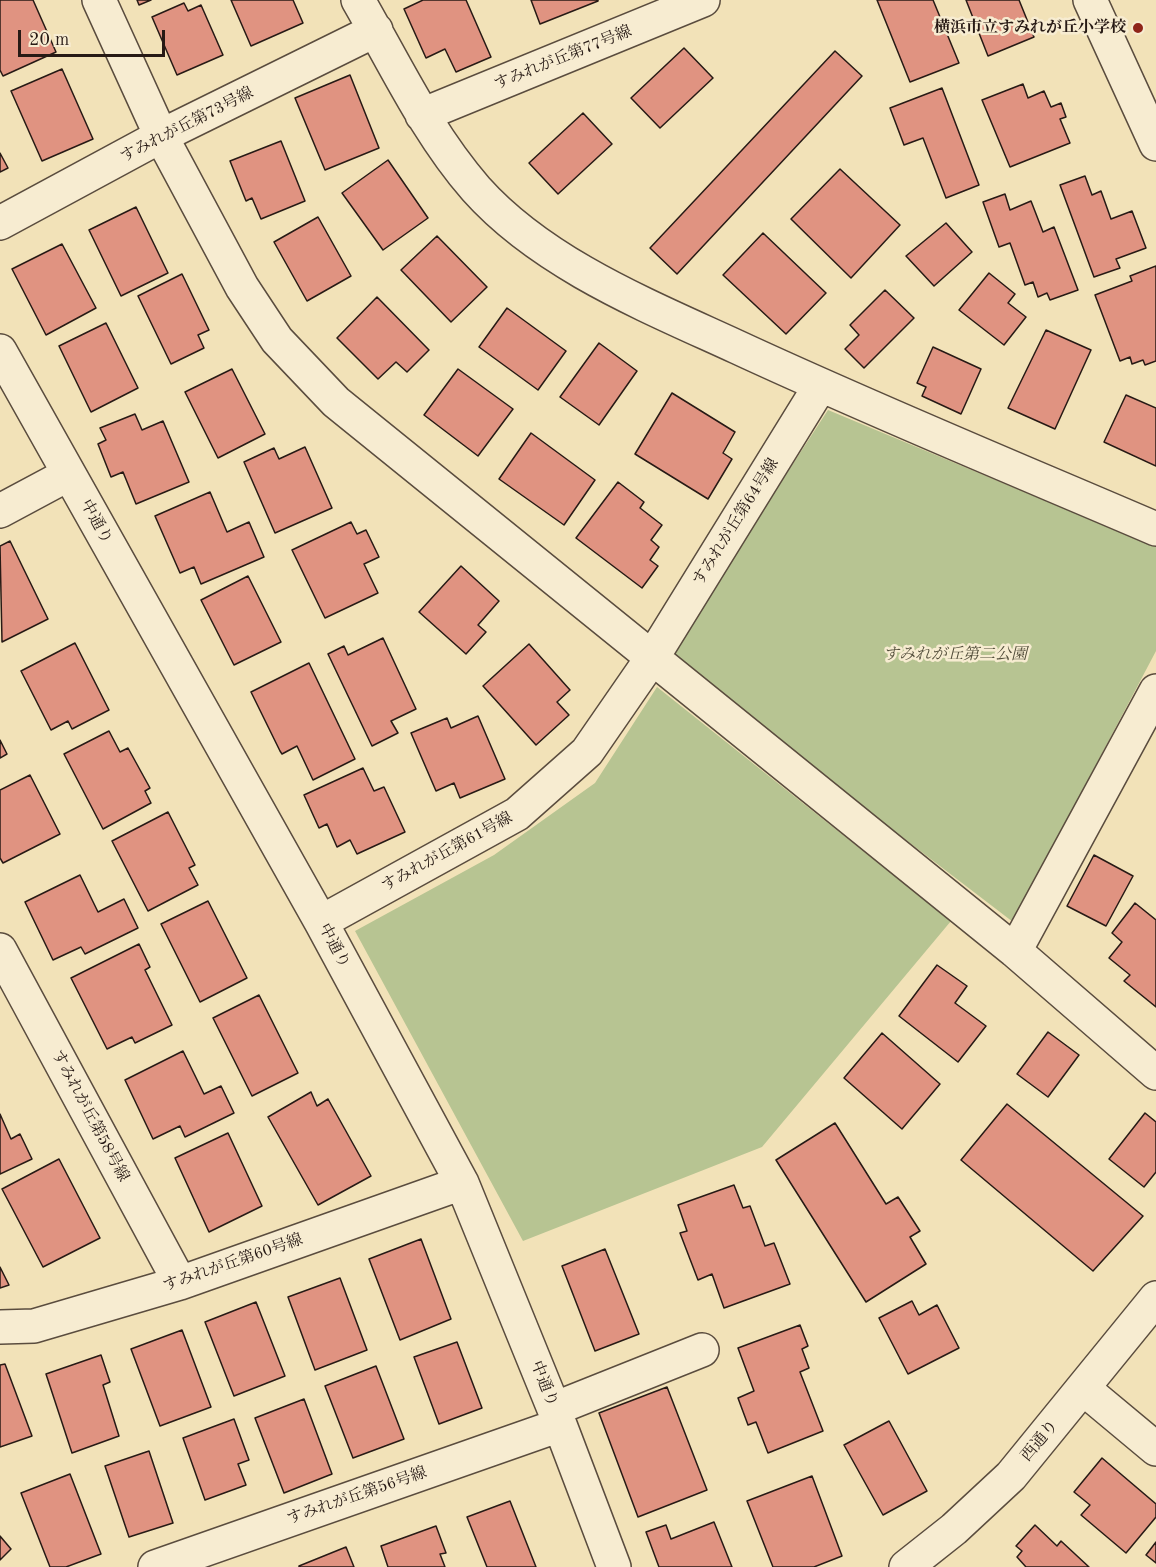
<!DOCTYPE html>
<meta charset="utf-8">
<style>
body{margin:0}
#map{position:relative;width:1156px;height:1567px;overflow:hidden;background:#f2e2b8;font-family:"Old Standard TT",serif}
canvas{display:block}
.scale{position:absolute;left:18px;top:30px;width:147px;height:27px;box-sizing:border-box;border:3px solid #271a15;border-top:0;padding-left:8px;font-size:18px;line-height:21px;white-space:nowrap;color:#271a15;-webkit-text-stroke:4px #f7ecd1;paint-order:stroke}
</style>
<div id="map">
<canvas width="1156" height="1567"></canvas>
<div class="scale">20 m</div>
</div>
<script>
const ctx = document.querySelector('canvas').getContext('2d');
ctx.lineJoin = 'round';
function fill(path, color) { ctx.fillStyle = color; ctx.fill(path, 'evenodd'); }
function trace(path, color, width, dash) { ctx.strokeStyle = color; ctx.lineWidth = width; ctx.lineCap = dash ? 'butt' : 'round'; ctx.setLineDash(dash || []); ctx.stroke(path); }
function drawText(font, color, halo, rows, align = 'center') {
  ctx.font = font + ' "Old Standard TT","Noto Serif JP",serif'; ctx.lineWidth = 5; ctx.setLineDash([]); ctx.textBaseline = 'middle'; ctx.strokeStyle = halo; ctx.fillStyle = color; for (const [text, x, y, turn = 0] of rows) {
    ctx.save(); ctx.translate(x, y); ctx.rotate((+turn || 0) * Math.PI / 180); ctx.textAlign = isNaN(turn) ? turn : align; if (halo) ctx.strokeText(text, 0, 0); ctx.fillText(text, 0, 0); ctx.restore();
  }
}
fill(new Path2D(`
 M 828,410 L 1156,547 L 1156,651 L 1013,922 L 667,657 Z
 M 657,687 L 951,921 L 762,1147 L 523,1241 L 355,931 L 494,855 L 595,783 Z`), '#b7c492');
const building = new Path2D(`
 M 0,0 L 33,0 L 56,52 L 3,76 L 0,70 Z
 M 137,0 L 151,0 L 139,5 Z
 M 231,0 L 293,0 L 303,23 L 251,46 Z
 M 423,0 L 466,0 L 491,57 L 456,72 L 445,49 L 426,58 L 404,9 Z
 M 531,0 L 598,0 L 598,1 L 540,24 Z
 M 877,0 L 933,0 L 959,63 L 910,82 Z
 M 966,0 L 1019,0 L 1034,37 L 988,56 Z
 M 184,3 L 188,11 L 201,5 L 223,55 L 177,75 L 152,17 Z
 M 684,48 L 713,78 L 660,128 L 631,98 Z
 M 835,51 L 862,76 L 677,274 L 650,248 Z
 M 62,69 L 93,139 L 42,161 L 11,91 Z
 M 350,75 L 379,148 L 325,170 L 295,98 Z
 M 1023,84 L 1028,98 L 1044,91 L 1051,107 L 1061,103 L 1066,117 L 1060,119 L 1070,143 L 1010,167 L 982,100 Z
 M 942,88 L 979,185 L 946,198 L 923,138 L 904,145 L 890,108 Z
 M 583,113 L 612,144 L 558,194 L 529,163 Z
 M 281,141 L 305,201 L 261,219 L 252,198 L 246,201 L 230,161 Z
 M 0,153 L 8,168 L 0,172 Z
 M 388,160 L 428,218 L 383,250 L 342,193 Z
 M 840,169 L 900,225 L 851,278 L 791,219 Z
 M 1085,176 L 1092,195 L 1101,191 L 1111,219 L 1132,211 L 1146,248 L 1116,259 L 1120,268 L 1094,277 L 1060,185 Z
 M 1005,194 L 1010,210 L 1031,201 L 1043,232 L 1054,227 L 1078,290 L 1050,300 L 1047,293 L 1038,297 L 1033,282 L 1025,285 L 1010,243 L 999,247 L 983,202 Z
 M 136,207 L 168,273 L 121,296 L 89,230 Z
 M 318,217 L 351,276 L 307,301 L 274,242 Z
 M 946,223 L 972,252 L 934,286 L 906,256 Z
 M 763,233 L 826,293 L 786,334 L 723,275 Z
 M 437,236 L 487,287 L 451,322 L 401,270 Z
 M 62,244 L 96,308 L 46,335 L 12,269 Z
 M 1156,266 L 1156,361 L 1145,365 L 1143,360 L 1132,364 L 1130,357 L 1120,361 L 1095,295 L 1132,281 L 1130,276 Z
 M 989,273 L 1015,294 L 1008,303 L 1026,317 L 1004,345 L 959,310 Z
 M 182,274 L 209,330 L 198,335 L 204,348 L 171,364 L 138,296 Z
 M 885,290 L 914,318 L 864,368 L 845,349 L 859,335 L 850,325 Z
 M 377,297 L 429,350 L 407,372 L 396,362 L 378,379 L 337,338 Z
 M 507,308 L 566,351 L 538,390 L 479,347 Z
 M 106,323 L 138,388 L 91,412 L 59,346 Z
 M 1046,330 L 1091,350 L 1055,429 L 1008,408 Z
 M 599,343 L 637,371 L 599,425 L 560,397 Z
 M 933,347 L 981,369 L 961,414 L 922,396 L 926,387 L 917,383 Z
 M 232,369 L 265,434 L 218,458 L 185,392 Z
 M 458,369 L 513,409 L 478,456 L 424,415 Z
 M 672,393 L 735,432 L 723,453 L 732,459 L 708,499 L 635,454 Z
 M 1126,395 L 1156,408 L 1156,466 L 1104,442 Z
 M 135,414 L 142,430 L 163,421 L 189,482 L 136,504 L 123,472 L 111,477 L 98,444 L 106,440 L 100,428 Z
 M 531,433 L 595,480 L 564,525 L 499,479 Z
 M 305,447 L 332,508 L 275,533 L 244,462 L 274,448 L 279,459 Z
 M 618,482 L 644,502 L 640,508 L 662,525 L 651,540 L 659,547 L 650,560 L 658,566 L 642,588 L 576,538 Z
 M 210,492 L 227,532 L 249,522 L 264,557 L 201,584 L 194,567 L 180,573 L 155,516 Z
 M 351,522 L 357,534 L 366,530 L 379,557 L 364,564 L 378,593 L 325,618 L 292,550 Z
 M 10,541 L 48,619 L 2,642 L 0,546 Z
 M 461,566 L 499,601 L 478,625 L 486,632 L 466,654 L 419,612 Z
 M 248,576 L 281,642 L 234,665 L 201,600 Z
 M 383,638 L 416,709 L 391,721 L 398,733 L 372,746 L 328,654 L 344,646 L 348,655 Z
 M 75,643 L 109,710 L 72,729 L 68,721 L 51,730 L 21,671 Z
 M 529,644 L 570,690 L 557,702 L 569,715 L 536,745 L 483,686 Z
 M 309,663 L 355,759 L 313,780 L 297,746 L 282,754 L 280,751 L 251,692 Z
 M 478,716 L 505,779 L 460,798 L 454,783 L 436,791 L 411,733 L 447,718 L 451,728 Z
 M 109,731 L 120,752 L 128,748 L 150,788 L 145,791 L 151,803 L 103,829 L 64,754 Z
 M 0,740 L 7,754 L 0,758 Z
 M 363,768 L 374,791 L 384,787 L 405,832 L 357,854 L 350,840 L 337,847 L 327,824 L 319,828 L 304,795 Z
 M 30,775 L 60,834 L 3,863 L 0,858 L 0,790 Z
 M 168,812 L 195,865 L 189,868 L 198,885 L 148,911 L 112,841 Z
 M 1094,855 L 1133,876 L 1106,926 L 1067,906 Z
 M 80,875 L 98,912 L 124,899 L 138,928 L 85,954 L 81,947 L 53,960 L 25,902 Z
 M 208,901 L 247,978 L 200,1002 L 161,924 Z
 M 1135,903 L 1156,920 L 1156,1007 L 1124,981 L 1130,975 L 1109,958 L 1122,942 L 1112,933 Z
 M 139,944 L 150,967 L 145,970 L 172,1025 L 135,1043 L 132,1037 L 107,1049 L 71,978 Z
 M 937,965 L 967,986 L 955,1003 L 986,1026 L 958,1062 L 899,1016 Z
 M 259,995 L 298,1073 L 252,1096 L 213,1018 Z
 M 1048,1032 L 1079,1055 L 1048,1097 L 1017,1074 Z
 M 882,1033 L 940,1084 L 902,1129 L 844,1078 Z
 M 183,1051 L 204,1094 L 221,1086 L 234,1113 L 185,1137 L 180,1126 L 153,1139 L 125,1080 Z
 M 311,1092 L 317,1106 L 328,1099 L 371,1176 L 318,1205 L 268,1117 Z
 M 1007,1104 L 1143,1216 L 1093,1271 L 961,1160 Z
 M 1145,1113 L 1156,1122 L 1156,1172 L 1144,1187 L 1109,1159 Z
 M 0,1114 L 11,1139 L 20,1134 L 32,1159 L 0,1174 Z
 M 835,1123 L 886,1204 L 898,1197 L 920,1231 L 910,1237 L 926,1264 L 866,1302 L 776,1160 Z
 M 228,1133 L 262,1206 L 209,1232 L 175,1158 Z
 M 59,1159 L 100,1238 L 43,1267 L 2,1189 Z
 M 734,1185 L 743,1208 L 750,1206 L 765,1246 L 774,1243 L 790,1284 L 724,1308 L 712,1274 L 698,1280 L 680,1233 L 687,1231 L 678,1205 Z
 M 421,1239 L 451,1319 L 400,1340 L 369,1259 Z
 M 605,1249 L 639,1334 L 595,1351 L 562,1266 Z
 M 0,1267 L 9,1285 L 0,1288 Z
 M 340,1278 L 367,1350 L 315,1370 L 288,1297 Z
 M 912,1301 L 919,1315 L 937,1305 L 959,1348 L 908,1374 L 879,1318 Z
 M 256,1302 L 285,1376 L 234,1396 L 205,1322 Z
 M 800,1325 L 808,1346 L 802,1349 L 809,1368 L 800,1372 L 823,1431 L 768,1453 L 756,1422 L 748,1425 L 738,1398 L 754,1391 L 738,1348 Z
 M 182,1330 L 211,1407 L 160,1426 L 131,1349 Z
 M 457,1342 L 482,1408 L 439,1424 L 414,1357 Z
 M 101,1355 L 110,1382 L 103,1385 L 119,1436 L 72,1453 L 46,1374 Z
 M 5,1364 L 32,1436 L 0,1447 L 0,1365 Z
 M 376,1366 L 404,1439 L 353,1458 L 325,1386 Z
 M 667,1387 L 707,1490 L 638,1517 L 599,1413 Z
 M 304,1399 L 332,1474 L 284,1493 L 255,1418 Z
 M 234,1419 L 249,1460 L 238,1464 L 246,1485 L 205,1500 L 183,1438 Z
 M 889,1421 L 927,1491 L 883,1515 L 844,1445 Z
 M 149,1451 L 173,1523 L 129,1537 L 105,1466 Z
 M 1102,1458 L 1156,1504 L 1156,1517 L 1126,1553 L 1081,1515 L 1090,1505 L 1074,1492 Z
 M 70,1474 L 101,1554 L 66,1567 L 50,1567 L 21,1493 Z
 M 812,1476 L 842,1556 L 814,1567 L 773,1567 L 747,1501 Z
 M 510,1501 L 536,1567 L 487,1567 L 467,1517 Z
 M 714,1522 L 732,1567 L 659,1567 L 646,1532 L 666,1525 L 671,1539 Z
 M 1035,1525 L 1057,1546 L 1061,1541 L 1089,1567 L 1026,1567 L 1017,1557 L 1022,1551 L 1016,1546 Z
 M 436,1526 L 446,1553 L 440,1554 L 445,1567 L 388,1567 L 381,1546 Z
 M 0,1536 L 11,1549 L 0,1560 Z
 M 1156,1542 L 1156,1563 L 1146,1555 Z
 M 346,1547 L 354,1567 L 299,1567 L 299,1566 Z`);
fill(building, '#e09381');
trace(building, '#271a15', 1.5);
const minor = new Path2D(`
 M 99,0 L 161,136 L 242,287 L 277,340 L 336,402 L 1015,951 L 1156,1073
 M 358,0 C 395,64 427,133 476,189 C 543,264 648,306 737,347 C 875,411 1016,469 1156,529
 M 1090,0 L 1156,144
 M 422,115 L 703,0
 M 0,223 L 161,136 L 376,30
 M 0,351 L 321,922 L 462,1183 L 554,1409 L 614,1567
 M 0,511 L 69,474
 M 321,922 L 517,814 L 587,752 L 652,658 L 820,386
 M 0,950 L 180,1283
 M 1015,951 L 1156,691
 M 0,1327 L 34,1326 L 180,1283 L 462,1183
 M 1084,1389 L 1156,1449
 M 554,1409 L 702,1350
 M 155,1567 L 560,1425
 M 906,1567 L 954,1529 L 1011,1476 L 1156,1298`);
trace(minor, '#5a4c3e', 36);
trace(minor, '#f7ecd1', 33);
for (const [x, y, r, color] of [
 [1138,28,6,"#8f2418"]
]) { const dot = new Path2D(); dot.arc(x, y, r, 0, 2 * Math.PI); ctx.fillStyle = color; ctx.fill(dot); trace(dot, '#f7ecd1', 2); }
drawText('bold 16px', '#271a15', '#f7ecd1', [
 ["横浜市立すみれが丘小学校",1126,28]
], 'right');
drawText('16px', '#271a15', '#f7ecd1', [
 ["すみれが丘第77号線",563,58,-22],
 ["すみれが丘第73号線",187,125,-27],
 ["中通り",96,522,61],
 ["すみれが丘第64号線",736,522,-58],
 ["すみれが丘第61号線",447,852,-29],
 ["中通り",334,946,62],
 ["すみれが丘第58号線",90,1116,62],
 ["すみれが丘第60号線",233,1263,-19],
 ["中通り",544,1384,68],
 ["西通り",1040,1441,-50],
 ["すみれが丘第56号線",357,1496,-19]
]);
drawText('italic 16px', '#524d3a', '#f7ecd1', [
 ["すみれが丘第二公園",955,655]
]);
</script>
